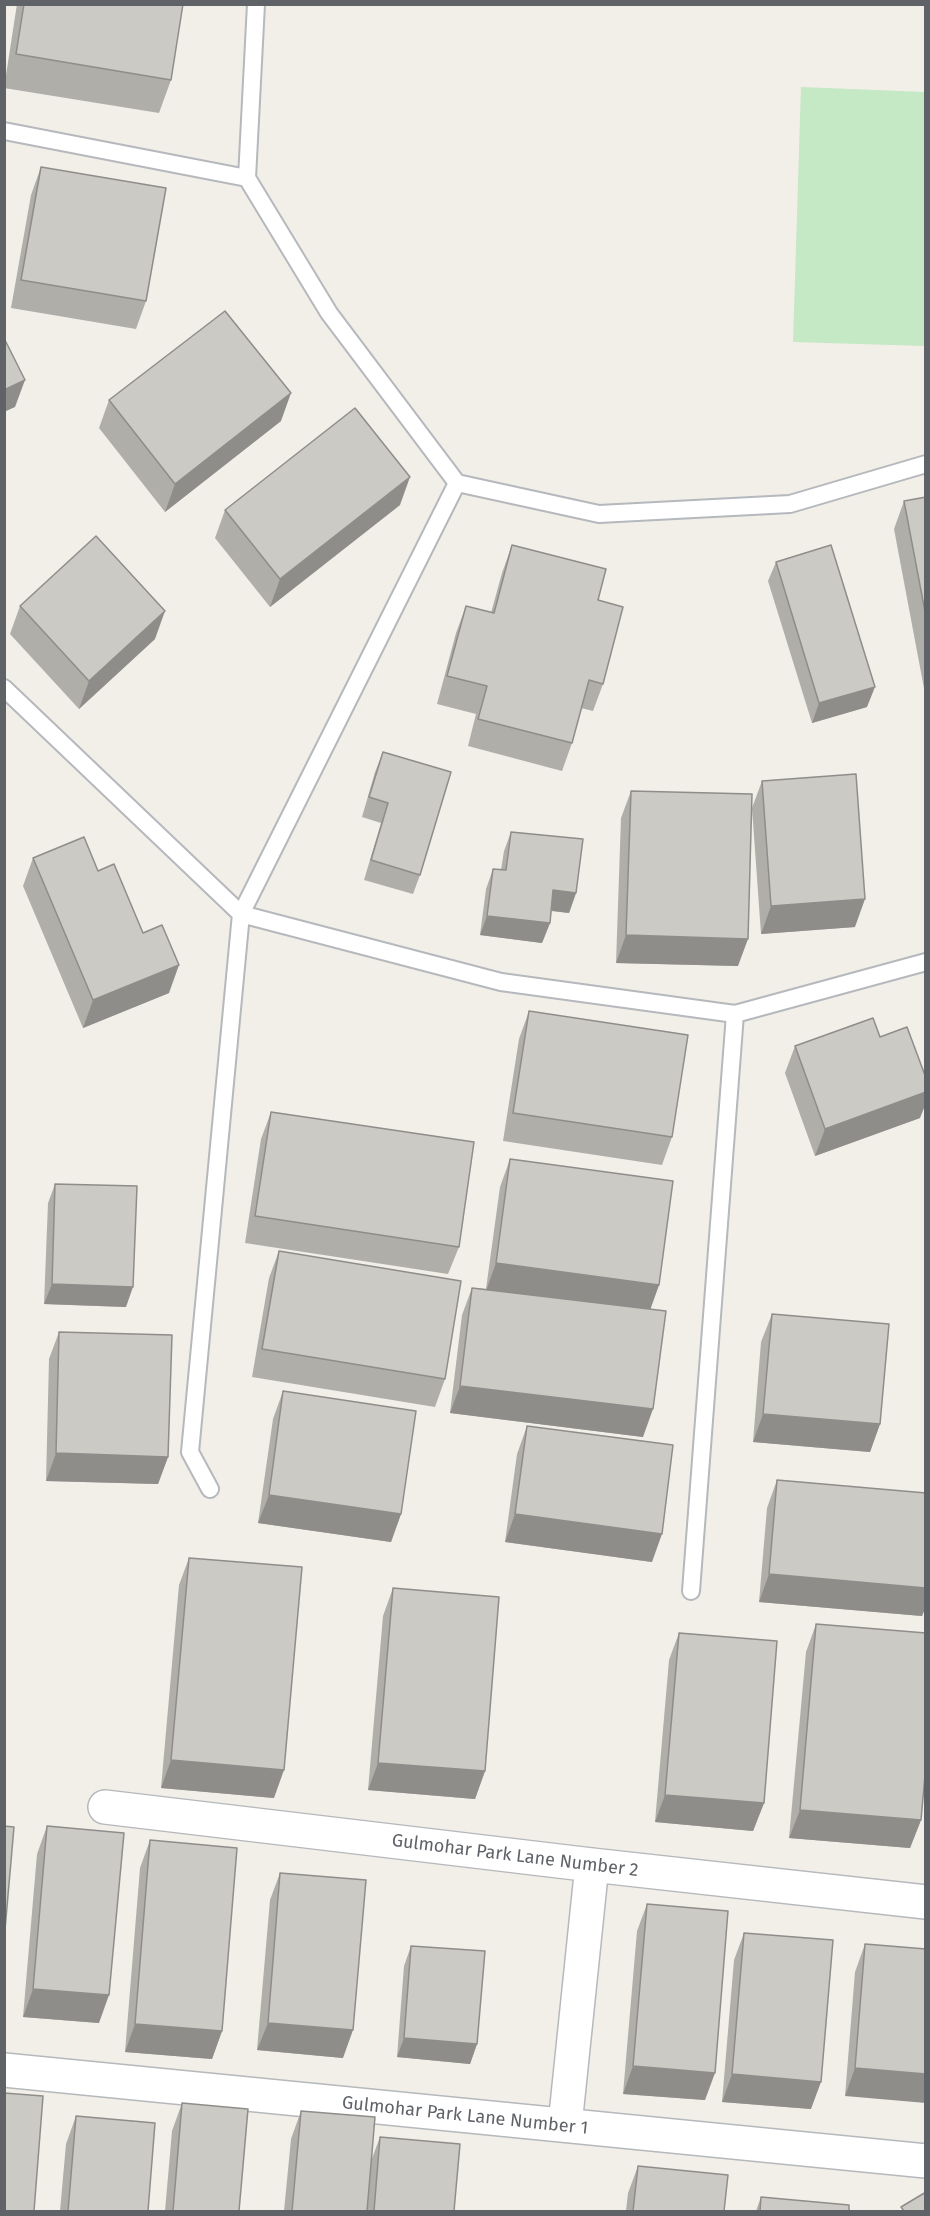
<!DOCTYPE html>
<style>
body{margin:0}
#map{position:relative;width:930px;height:2216px;overflow:hidden;background:#f1efe8;font-family:"Fira Sans",sans-serif}
canvas{display:block}
.frame{position:absolute;inset:0;border:6px solid #5f6368;pointer-events:none}
</style>
<div id="map">
<canvas width="930" height="2216"></canvas>
<div class="frame"></div>
</div>
<script>
const ctx = document.querySelector('canvas').getContext('2d');
ctx.lineJoin = 'round';
function fill(path, color) { ctx.fillStyle = color; ctx.fill(path, 'evenodd'); }
function trace(path, color, width, dash) { ctx.strokeStyle = color; ctx.lineWidth = width; ctx.lineCap = dash ? 'butt' : 'round'; ctx.setLineDash(dash || []); ctx.stroke(path); }
function drawText(font, color, halo, rows, align = 'center') {
  ctx.font = font + ' "Fira Sans",sans-serif'; ctx.lineWidth = 4.5; ctx.setLineDash([]); ctx.textBaseline = 'middle'; ctx.strokeStyle = halo; ctx.fillStyle = color; for (const [text, x, y, turn = 0] of rows) {
    ctx.save(); ctx.translate(x, y); ctx.rotate((+turn || 0) * Math.PI / 180); ctx.textAlign = isNaN(turn) ? turn : align; if (halo) ctx.strokeText(text, 0, 0); ctx.fillText(text, 0, 0); ctx.restore();
  }
}
fill(new Path2D(`
 M 801,87 L 925,92 L 925,346 L 793,342 Z`), '#c5e8c5');
const service = new Path2D(`
 M 256,4 L 247,178 L 329,313 L 457,483 L 599,514 L 790,504 L 926,464
 M 4,131 L 247,178
 M 4,688 L 241,914 L 501,982 L 735,1014 L 926,962
 M 210,1489 L 190,1452 L 241,914 L 457,483
 M 691,1591 L 735,1014`);
const minor = new Path2D(`
 M 105,1807 L 592,1865 L 926,1902
 M 4,2070 L 926,2161
 M 565,2125 L 592,1865`);
trace(service, '#b5b8bc', 20);
trace(minor, '#b5b8bc', 36);
trace(service, '#fff', 16);
trace(minor, '#fff', 33);
fill(new Path2D(`
 M 17,4 L 183,4 L 171,80 L 159,113 L 4,88 Z
 M 41,167 L 146,301 L 136,329 L 11,308 L 31,195 Z
 M 109,400 L 281,421 L 165,512 L 99,428 Z
 M 926,497 L 926,699 L 894,529 L 904,501 Z
 M 400,505 L 270,607 L 215,538 L 225,510 Z
 M 512,545 L 598,600 L 603,684 L 593,711 L 581,708 L 572,743 L 562,771 L 468,746 L 476,714 L 437,704 L 456,633 L 466,606 L 491,613 L 502,573 Z
 M 776,562 L 867,707 L 812,723 L 768,581 Z
 M 20,606 L 155,639 L 79,709 L 10,634 Z
 M 383,752 L 420,875 L 413,894 L 364,880 L 381,823 L 362,817 L 375,772 Z
 M 762,781 L 855,927 L 761,934 L 752,808 Z
 M 631,791 L 738,966 L 616,963 L 621,818 Z
 M 511,832 L 576,893 L 569,913 L 551,911 L 550,923 L 542,943 L 480,935 L 486,889 L 493,869 L 501,870 L 504,851 Z
 M 33,858 L 98,871 L 169,993 L 83,1028 L 23,886 Z
 M 529,1011 L 672,1137 L 662,1165 L 503,1141 L 519,1039 Z
 M 880,1037 L 920,1118 L 815,1156 L 785,1073 L 795,1046 Z
 M 271,1112 L 459,1247 L 448,1274 L 245,1243 L 261,1139 Z
 M 510,1159 L 659,1285 L 650,1309 L 643,1437 L 450,1413 L 462,1315 L 472,1288 L 486,1289 L 500,1187 Z
 M 55,1184 L 126,1307 L 44,1304 L 48,1203 Z
 M 279,1251 L 445,1379 L 435,1407 L 252,1377 L 269,1278 Z
 M 772,1314 L 880,1424 L 870,1452 L 753,1442 L 761,1342 Z
 M 59,1332 L 168,1457 L 158,1484 L 46,1481 L 49,1359 Z
 M 283,1391 L 401,1514 L 391,1542 L 258,1523 L 273,1419 Z
 M 527,1426 L 652,1562 L 505,1542 L 517,1454 Z
 M 777,1480 L 926,1588 L 926,1606 L 922,1616 L 759,1602 L 767,1508 Z
 M 189,1558 L 274,1798 L 161,1788 L 179,1585 Z
 M 393,1588 L 485,1771 L 475,1799 L 368,1790 L 383,1616 Z
 M 816,1624 L 921,1820 L 910,1848 L 789,1838 L 806,1652 Z
 M 679,1633 L 764,1803 L 753,1831 L 655,1822 L 669,1660 Z
 M 47,1826 L 99,2023 L 23,2017 L 37,1854 Z
 M 150,1840 L 222,2031 L 212,2059 L 125,2052 L 140,1868 Z
 M 280,1873 L 343,2058 L 257,2050 L 270,1900 Z
 M 647,1904 L 705,2100 L 623,2094 L 637,1931 Z
 M 744,1933 L 811,2109 L 722,2102 L 734,1960 Z
 M 865,1944 L 926,1949 L 845,2096 L 855,1972 Z
 M 411,1946 L 477,2044 L 470,2064 L 397,2057 L 404,1966 Z
 M 182,2103 L 239,2211 L 165,2211 L 172,2131 Z
 M 301,2111 L 371,2161 L 380,2137 L 454,2211 L 284,2211 L 291,2139 Z
 M 76,2116 L 148,2211 L 60,2211 L 66,2144 Z
 M 638,2166 L 724,2211 L 626,2211 L 628,2193 Z
 M 761,2197 L 849,2211 L 756,2211 Z`), '#afaea9');
fill(new Path2D(`
 M 25,380 L 15,407 L 4,412 L 4,390 Z
 M 291,393 L 281,421 L 165,512 L 175,484 Z
 M 410,477 L 400,505 L 270,607 L 280,579 Z
 M 165,611 L 155,639 L 79,709 L 89,681 Z
 M 875,687 L 867,707 L 812,723 L 819,703 Z
 M 553,890 L 576,893 L 569,913 L 546,910 Z
 M 865,899 L 855,927 L 761,934 L 771,906 Z
 M 487,916 L 550,923 L 542,943 L 480,935 Z
 M 626,935 L 748,939 L 738,966 L 616,963 Z
 M 179,965 L 169,993 L 83,1028 L 93,1000 Z
 M 926,1092 L 926,1103 L 920,1118 L 815,1156 L 825,1129 Z
 M 496,1263 L 659,1285 L 649,1313 L 486,1291 Z
 M 52,1284 L 133,1287 L 126,1307 L 44,1304 Z
 M 460,1386 L 653,1409 L 643,1437 L 450,1413 Z
 M 763,1414 L 880,1424 L 870,1452 L 753,1442 Z
 M 56,1453 L 168,1457 L 158,1484 L 46,1481 Z
 M 269,1495 L 401,1514 L 391,1542 L 258,1523 Z
 M 515,1514 L 662,1534 L 652,1562 L 505,1542 Z
 M 769,1574 L 926,1588 L 926,1606 L 922,1616 L 759,1602 Z
 M 171,1760 L 284,1770 L 274,1798 L 161,1788 Z
 M 378,1763 L 485,1771 L 475,1799 L 368,1790 Z
 M 665,1795 L 764,1803 L 753,1831 L 655,1822 Z
 M 800,1810 L 921,1820 L 910,1848 L 789,1838 Z
 M 33,1989 L 109,1995 L 99,2023 L 23,2017 Z
 M 268,2023 L 353,2030 L 343,2058 L 257,2050 Z
 M 135,2024 L 222,2031 L 212,2059 L 125,2052 Z
 M 404,2038 L 477,2044 L 470,2064 L 397,2057 Z
 M 633,2066 L 715,2073 L 705,2100 L 623,2094 Z
 M 855,2068 L 926,2074 L 926,2103 L 845,2096 Z
 M 732,2074 L 821,2082 L 811,2109 L 722,2102 Z`), '#8f8d8a');
const building = new Path2D(`
 M 24,4 L 183,4 L 171,80 L 16,54 Z
 M 41,167 L 166,188 L 146,301 L 21,280 Z
 M 225,311 L 291,393 L 175,484 L 109,400 Z
 M 4,338 L 25,380 L 4,390 Z
 M 355,408 L 410,477 L 280,579 L 225,510 Z
 M 926,497 L 926,617 L 904,501 Z
 M 96,536 L 165,611 L 89,681 L 20,606 Z
 M 512,545 L 606,569 L 598,600 L 623,607 L 603,684 L 589,680 L 572,743 L 478,719 L 487,686 L 447,676 L 466,606 L 494,613 Z
 M 831,545 L 875,687 L 819,703 L 776,562 Z
 M 383,752 L 451,772 L 420,875 L 371,860 L 388,803 L 369,797 Z
 M 856,774 L 865,899 L 771,906 L 762,781 Z
 M 631,791 L 752,794 L 748,939 L 626,935 Z
 M 511,832 L 583,839 L 576,893 L 553,890 L 550,923 L 487,916 L 493,869 L 506,870 Z
 M 84,837 L 98,871 L 114,864 L 143,933 L 162,925 L 179,965 L 93,1000 L 33,858 Z
 M 529,1011 L 688,1035 L 672,1137 L 513,1113 Z
 M 873,1018 L 880,1037 L 907,1027 L 926,1078 L 926,1092 L 825,1129 L 795,1046 Z
 M 271,1112 L 474,1142 L 459,1247 L 255,1216 Z
 M 510,1159 L 673,1181 L 659,1285 L 496,1263 Z
 M 55,1184 L 137,1186 L 133,1287 L 52,1284 Z
 M 279,1251 L 461,1281 L 445,1379 L 262,1349 Z
 M 472,1288 L 666,1311 L 653,1409 L 460,1386 Z
 M 772,1314 L 889,1324 L 880,1424 L 763,1414 Z
 M 59,1332 L 172,1335 L 168,1457 L 56,1453 Z
 M 283,1391 L 416,1411 L 401,1514 L 269,1495 Z
 M 527,1426 L 673,1445 L 662,1534 L 515,1514 Z
 M 777,1480 L 926,1493 L 926,1588 L 769,1574 Z
 M 189,1558 L 302,1567 L 284,1770 L 171,1760 Z
 M 393,1588 L 499,1597 L 485,1771 L 378,1763 Z
 M 816,1624 L 926,1633 L 926,1764 L 921,1820 L 800,1810 Z
 M 679,1633 L 777,1641 L 764,1803 L 665,1795 Z
 M 4,1826 L 14,1827 L 4,1941 Z
 M 47,1826 L 124,1833 L 109,1995 L 33,1989 Z
 M 150,1840 L 237,1848 L 222,2031 L 135,2024 Z
 M 280,1873 L 366,1880 L 353,2030 L 268,2023 Z
 M 647,1904 L 728,1911 L 715,2073 L 633,2066 Z
 M 744,1933 L 833,1940 L 821,2082 L 732,2074 Z
 M 865,1944 L 926,1949 L 926,2074 L 855,2068 Z
 M 411,1946 L 485,1951 L 477,2044 L 404,2038 Z
 M 4,2093 L 43,2096 L 34,2211 L 4,2211 Z
 M 182,2103 L 248,2109 L 239,2211 L 173,2211 Z
 M 301,2111 L 375,2117 L 367,2211 L 292,2211 Z
 M 76,2116 L 155,2123 L 148,2211 L 68,2211 Z
 M 380,2137 L 460,2144 L 454,2211 L 374,2211 Z
 M 638,2166 L 728,2175 L 724,2211 L 633,2211 Z
 M 926,2192 L 926,2211 L 904,2211 L 901,2207 Z
 M 761,2197 L 849,2205 L 849,2211 L 760,2211 Z`);
fill(building, '#cccac5');
trace(building, '#8f8d8a', 1.5);
drawText('18px', '#5f6368', '#fff', [
 ["Gulmohar Park Lane Number 2",515,1856,7],
 ["Gulmohar Park Lane Number 1",465,2116,6]
]);
</script>
